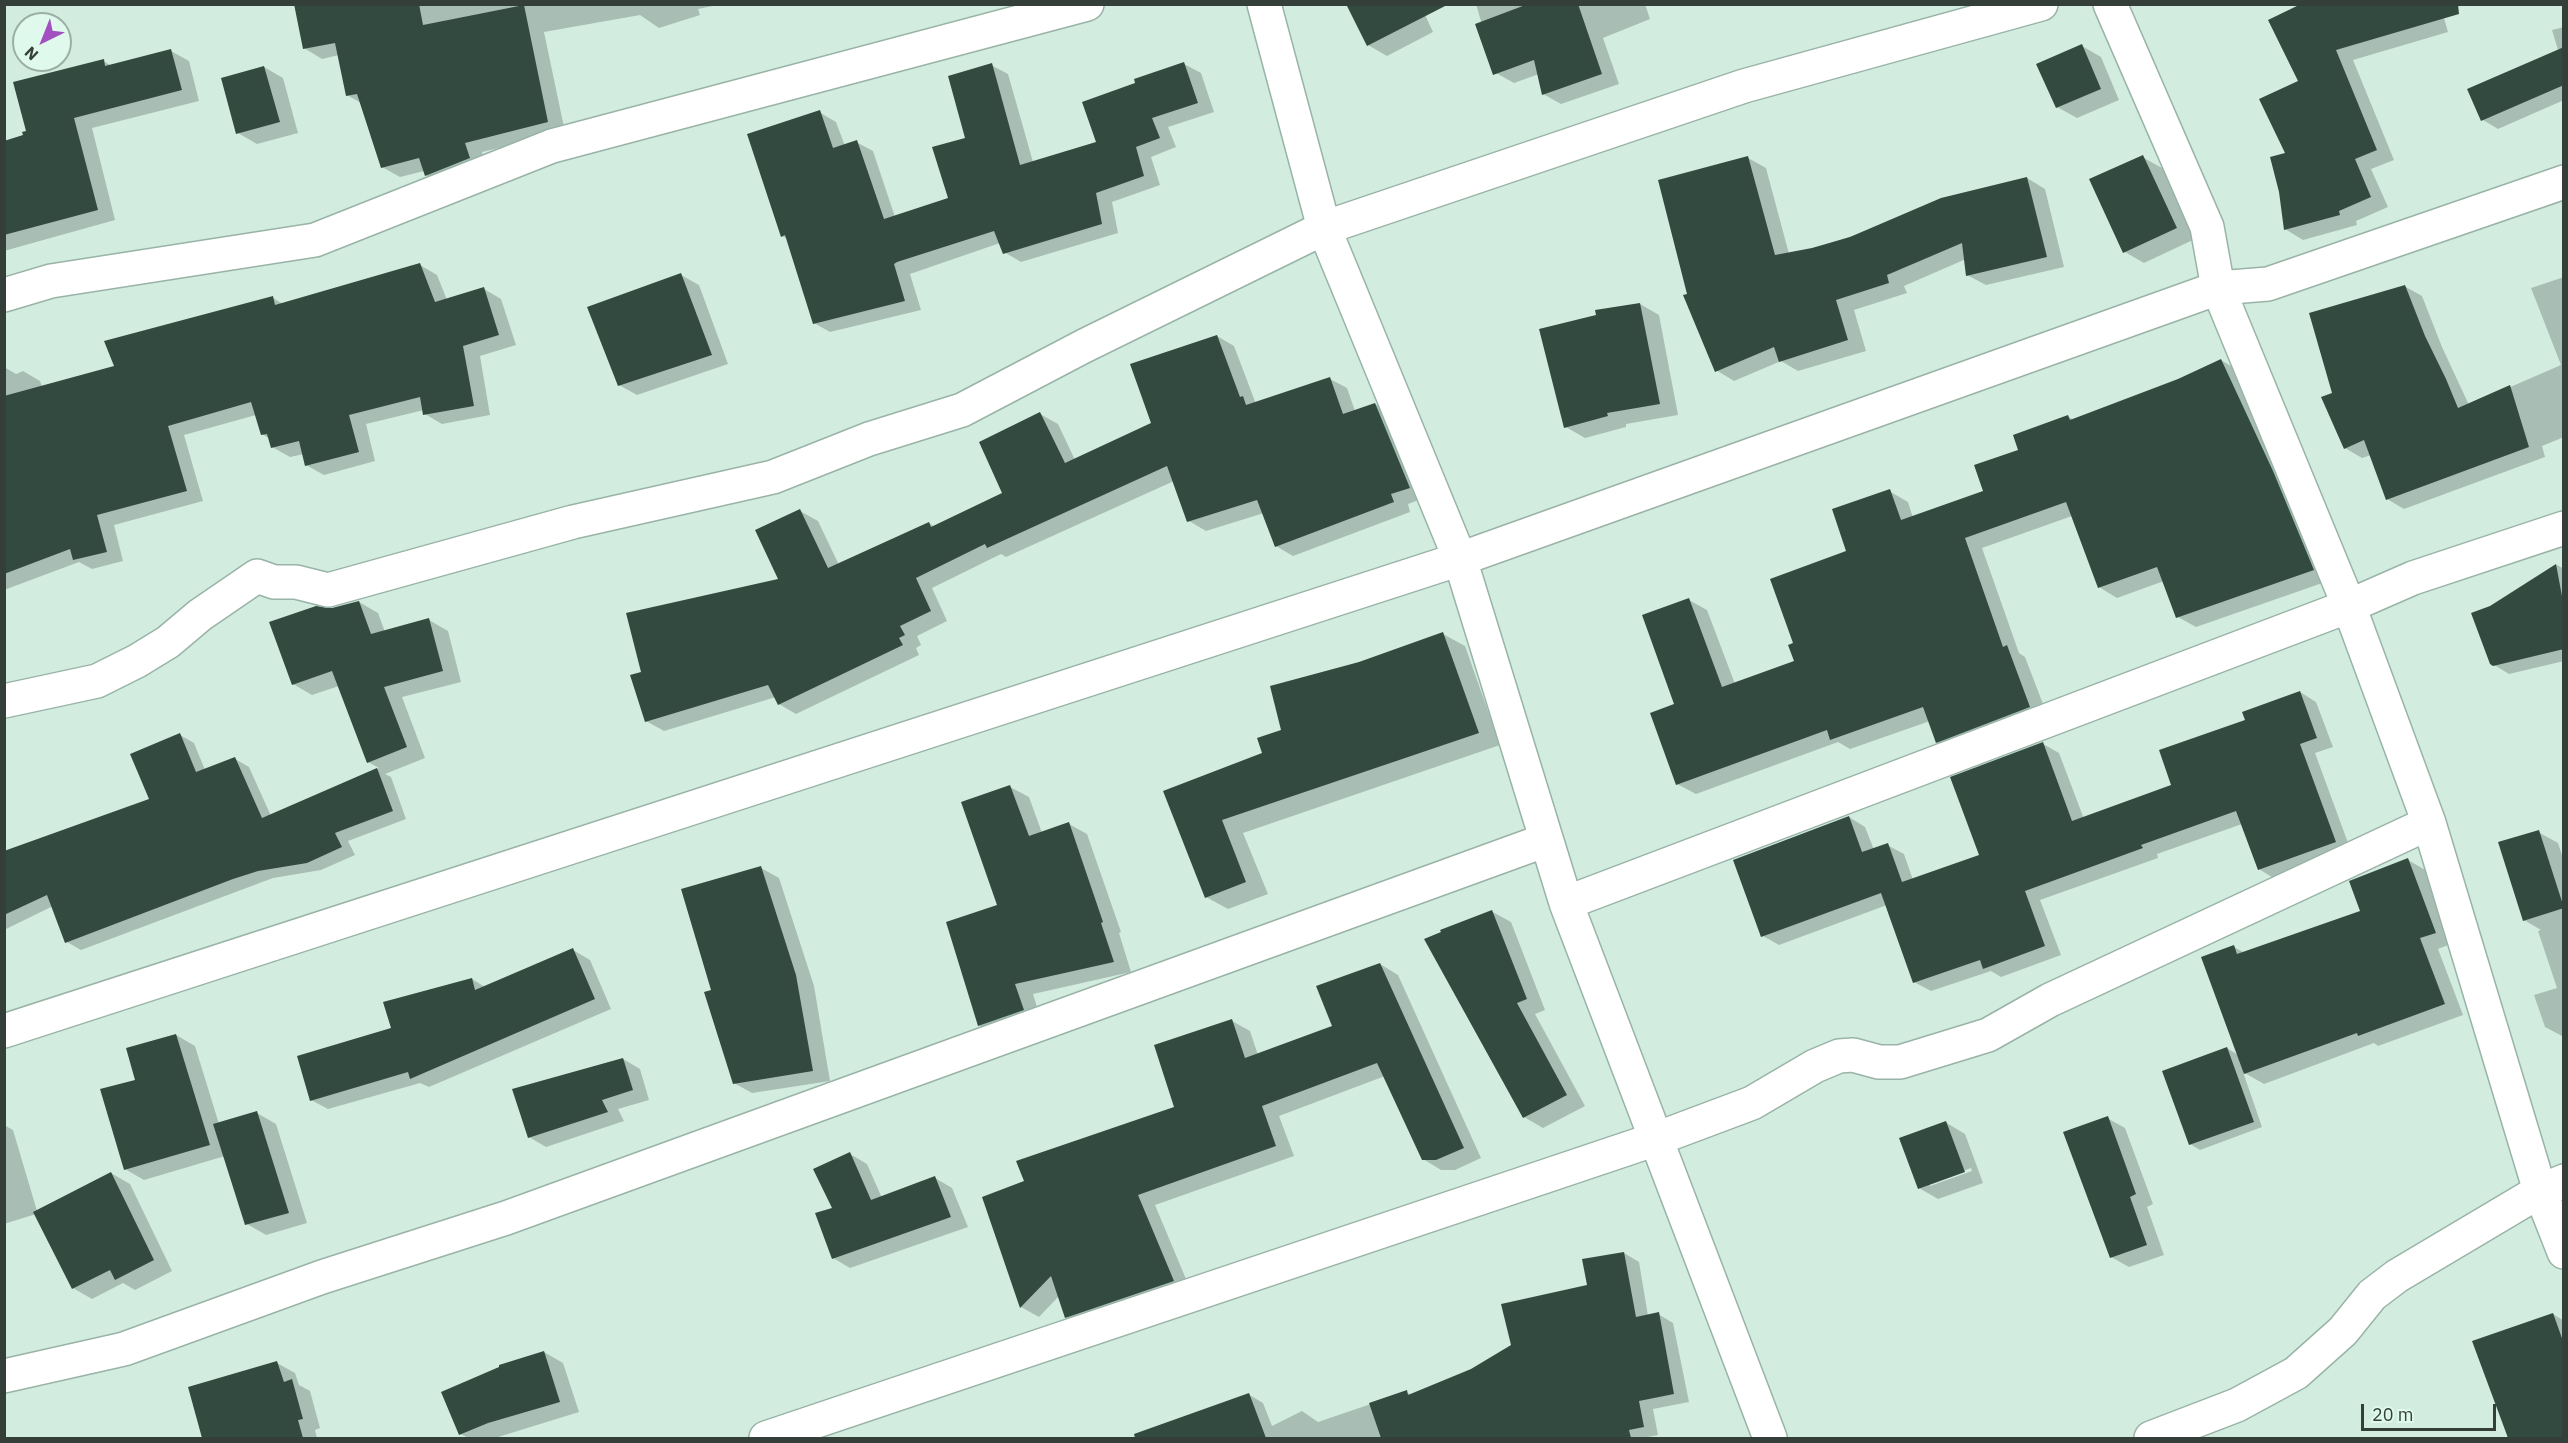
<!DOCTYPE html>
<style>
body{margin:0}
#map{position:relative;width:2568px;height:1443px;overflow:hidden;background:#d2ede0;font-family:"IBM Plex Sans",sans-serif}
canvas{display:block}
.frame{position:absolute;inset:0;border:6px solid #343f3a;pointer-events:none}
.north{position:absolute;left:12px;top:12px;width:60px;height:60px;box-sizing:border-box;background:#dffaed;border:2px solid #9bafa5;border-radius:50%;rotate:223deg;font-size:16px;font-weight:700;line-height:24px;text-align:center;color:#343f3a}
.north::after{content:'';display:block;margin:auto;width:21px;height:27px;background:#a250c0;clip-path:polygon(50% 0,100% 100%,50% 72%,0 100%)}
.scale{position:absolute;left:2361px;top:1404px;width:135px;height:27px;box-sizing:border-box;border:3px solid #343f3a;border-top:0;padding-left:8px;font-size:18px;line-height:21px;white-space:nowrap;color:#343f3a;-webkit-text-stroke:4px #dffaed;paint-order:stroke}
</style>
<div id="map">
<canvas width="2568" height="1443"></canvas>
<div class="frame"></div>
<div class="north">N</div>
<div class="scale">20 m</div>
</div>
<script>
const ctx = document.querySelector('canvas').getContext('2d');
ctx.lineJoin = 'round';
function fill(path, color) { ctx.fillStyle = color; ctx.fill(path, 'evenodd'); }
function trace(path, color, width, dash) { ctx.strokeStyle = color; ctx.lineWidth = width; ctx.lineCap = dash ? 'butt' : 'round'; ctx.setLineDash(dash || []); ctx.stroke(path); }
fill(new Path2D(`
 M 296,4 L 722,4 L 698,9 L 700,15 L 659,28 L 640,15 L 544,32 L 565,132 L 482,152 L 487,168 L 443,186 L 426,175 L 424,171 L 400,177 L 382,167 L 361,103 L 347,95 L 339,55 L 322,59 L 304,48 Z
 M 1420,4 L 1433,32 L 1387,56 L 1368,45 Z
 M 1476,4 L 1645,4 L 1650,19 L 1603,38 L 1619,84 L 1561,104 L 1543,94 L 1539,74 L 1514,83 L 1496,73 Z
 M 2305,4 L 2440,4 L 2448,32 L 2353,60 L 2394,160 L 2371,169 L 2388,207 L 2356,221 L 2357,225 L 2303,240 L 2285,229 L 2287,154 L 2300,82 Z
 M 2564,27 L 2564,100 L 2498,129 L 2483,120 L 2469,90 L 2558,50 L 2552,30 Z
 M 2082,46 L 2101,57 L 2119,100 L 2077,118 L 2057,107 Z
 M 171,51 L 189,61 L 199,101 L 92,128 L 115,220 L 4,251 L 4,142 L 25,136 L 103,61 L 112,66 Z
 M 1184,64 L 1201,73 L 1214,112 L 1168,127 L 1176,147 L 1151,157 L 1160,185 L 1112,202 L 1118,233 L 1021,262 L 1004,252 L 1000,243 L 910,274 L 921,310 L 830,332 L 814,323 L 788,239 L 782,236 L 819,112 L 836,122 L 845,146 L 856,142 L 873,151 L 895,217 L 950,199 L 991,65 L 1008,74 L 1033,162 L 1098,143 Z
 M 264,67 L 283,78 L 298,133 L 257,144 L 238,133 Z
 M 2142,157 L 2162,168 L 2195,239 L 2144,263 L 2125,252 Z
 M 1748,158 L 1766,168 L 1789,254 L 1813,249 L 2027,178 L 2045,189 L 2064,267 L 1986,285 L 1967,275 L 1966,259 L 1904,286 L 1907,293 L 1854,310 L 1866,351 L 1798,371 L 1781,361 L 1734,381 L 1716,370 L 1689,295 Z
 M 420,265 L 437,275 L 447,300 L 484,289 L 501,299 L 516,345 L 480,356 L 490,415 L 442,424 L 425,414 L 424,410 L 366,424 L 375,461 L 324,475 L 306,465 L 304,454 L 290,457 L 272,447 L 270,439 L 262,434 L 256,415 L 184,435 L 203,501 L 114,525 L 123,561 L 92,569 L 79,562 L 4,590 L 4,367 L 16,374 L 23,371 L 40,381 L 42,387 L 116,367 L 273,298 L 283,304 Z
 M 681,275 L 699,285 L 728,364 L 637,395 L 619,385 Z
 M 2564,277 L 2564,437 L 2542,446 L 2545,457 L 2404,509 L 2387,499 L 2371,455 L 2362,458 L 2345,448 L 2334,393 L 2404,286 L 2422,296 L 2442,347 L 2469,405 L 2561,365 L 2531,288 Z
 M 1640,304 L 1659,315 L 1678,415 L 1626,424 L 1626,427 L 1585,438 L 1566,427 Z
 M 1217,336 L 1234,346 L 1256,404 L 1330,379 L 1347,388 L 1355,411 L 1375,404 L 1393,414 L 1427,497 L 1408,504 L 1410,512 L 1293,556 L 1276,546 L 1264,513 L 1206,531 L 1189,521 L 1174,481 L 1006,557 L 1001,554 L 932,588 L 947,621 L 917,636 L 921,645 L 916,648 L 919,655 L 796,714 L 779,704 L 776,697 L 664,731 L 646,721 L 643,673 L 780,580 L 800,511 L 818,521 L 839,565 L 929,523 L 935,527 L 1004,494 L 1040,414 L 1058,424 L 1075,460 L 1153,423 Z
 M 2221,360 L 2239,371 L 2331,580 L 2196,627 L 2178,617 L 2164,581 L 2117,598 L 2099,587 L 2072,516 L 1982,548 L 2019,653 L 2025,657 L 2048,717 L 1955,752 L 1937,742 L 1930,721 L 1850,749 L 1838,742 L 1696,794 L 1677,784 L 1676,705 L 1689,600 L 1707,610 L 1735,684 L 1796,662 L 1795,644 L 1848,552 L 1889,491 L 1908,502 L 1913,518 L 1985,491 L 2020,450 L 2068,417 L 2075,420 L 2178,380 Z
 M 2557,565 L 2564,569 L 2564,661 L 2509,674 L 2491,663 L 2491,608 Z
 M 359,602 L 378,613 L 385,632 L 429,620 L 448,631 L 461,682 L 402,697 L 425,758 L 385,774 L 391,777 L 406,819 L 348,841 L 355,855 L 321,870 L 273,878 L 81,950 L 67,942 L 53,906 L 4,930 L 4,857 L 151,799 L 180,735 L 194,743 L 205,770 L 235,759 L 249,767 L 271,816 L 379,768 L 368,762 L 339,686 L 312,695 L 293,684 L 333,610 Z
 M 1443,634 L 1465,646 L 1500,745 L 1243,833 L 1268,894 L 1228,909 L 1206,897 L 1165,792 L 1264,754 L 1283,731 L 1360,663 Z
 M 2300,692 L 2316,702 L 2333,747 L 2315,753 L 2351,851 L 2275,879 L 2259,869 L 2242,824 L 2157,854 L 2158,858 L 2040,900 L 2061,955 L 2001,977 L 1991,971 L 1931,991 L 1914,982 L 1887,905 L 1779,945 L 1763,936 L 1849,817 L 1865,827 L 1874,850 L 1887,845 L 1904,854 L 1913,880 L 1981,856 L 2043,744 L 2059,753 L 2084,819 L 2173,786 L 2247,721 Z
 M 1010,787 L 1029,797 L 1042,833 L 1069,824 L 1087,834 L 1121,932 L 1119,933 L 1131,972 L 1033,994 L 1041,1020 L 998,1036 L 979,1025 L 999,906 Z
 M 2538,832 L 2558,843 L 2564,861 L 2564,1037 L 2545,1027 L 2534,995 L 2557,988 L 2538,931 L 2541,930 L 2524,920 Z
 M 2408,860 L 2427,871 L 2453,943 L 2438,949 L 2463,1015 L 2378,1046 L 2374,1043 L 2264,1084 L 2243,1072 L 2262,1127 L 2200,1150 L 2190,1144 L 2227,1048 L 2238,1055 L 2234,947 L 2245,953 L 2362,912 Z
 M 761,868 L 779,878 L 814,986 L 830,1081 L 752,1093 L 734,1083 L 713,992 Z
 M 1491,911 L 1511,922 L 1545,1010 L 1535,1014 L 1585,1106 L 1543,1128 L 1524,1117 Z
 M 573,950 L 590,960 L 611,1009 L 429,1087 L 420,1083 L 328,1109 L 311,1100 L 393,1029 L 472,979 L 485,987 Z
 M 1380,964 L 1398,975 L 1481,1158 L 1455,1170 L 1441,1170 L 1423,1159 L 1385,1076 L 1279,1116 L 1294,1156 L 1155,1205 L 1191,1291 L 1084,1327 L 1066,1317 L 1059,1296 L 1039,1317 L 1021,1307 L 983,1198 L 1026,1182 L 1176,1108 L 1232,1021 L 1250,1031 L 1258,1055 L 1334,1027 Z
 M 176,1035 L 195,1046 L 219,1124 L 257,1113 L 276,1124 L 307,1223 L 266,1235 L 247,1224 L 225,1156 L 144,1180 L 125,1169 L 137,1081 Z
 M 623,1059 L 640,1069 L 649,1100 L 618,1109 L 624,1121 L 546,1147 L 529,1137 Z
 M 2107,1118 L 2125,1128 L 2153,1204 L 2147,1207 L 2164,1255 L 2129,1267 L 2111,1257 Z
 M 1945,1122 L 1965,1134 L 1983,1183 L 1938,1199 L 1919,1188 ZM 1971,1168 L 1972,1171 L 1930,1186 L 1930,1183 Z
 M 4,1125 L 13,1130 L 37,1211 L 111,1173 L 130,1184 L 172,1271 L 135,1290 L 123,1283 L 92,1299 L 73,1288 L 36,1214 L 4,1224 Z
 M 850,1154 L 867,1164 L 882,1198 L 935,1178 L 952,1188 L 968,1227 L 850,1268 L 833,1258 L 834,1209 Z
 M 1624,1253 L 1639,1262 L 1648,1316 L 1658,1314 L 1673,1323 L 1689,1402 L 1653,1409 L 1658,1435 L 1643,1438 L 1609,1438 L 1602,1435 L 1600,1418 L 1554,1438 L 1515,1438 L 1507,1424 L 1476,1438 L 1204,1438 L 1195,1413 L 1248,1394 L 1263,1403 L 1272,1426 L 1302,1411 L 1318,1422 L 1406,1392 L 1412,1395 L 1472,1371 L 1513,1346 L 1589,1286 Z
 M 2553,1314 L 2564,1321 L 2564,1438 L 2507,1438 Z
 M 544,1352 L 563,1363 L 579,1412 L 495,1438 L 469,1438 L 460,1434 Z
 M 277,1363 L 295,1373 L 299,1385 L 310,1391 L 320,1428 L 315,1430 L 317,1438 L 204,1438 L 189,1388 Z`), '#0003');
fill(new Path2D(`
 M 294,4 L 419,4 L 423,25 L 524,5 L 548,122 L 465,143 L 470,158 L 425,176 L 419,158 L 381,168 L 357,94 L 346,96 L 335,43 L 303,49 Z
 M 1346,4 L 1449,4 L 1367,46 Z
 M 1528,4 L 1578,4 L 1602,74 L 1542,95 L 1534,60 L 1493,75 L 1475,24 Z
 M 2301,4 L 2458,4 L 2459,14 L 2336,50 L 2377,150 L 2355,159 L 2371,197 L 2339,211 L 2340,215 L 2284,230 L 2279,192 L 2270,157 L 2285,153 L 2259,99 L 2298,81 L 2268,20 Z
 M 2082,44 L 2101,89 L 2056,108 L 2036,64 Z
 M 2564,47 L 2564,85 L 2481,121 L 2467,89 Z
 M 171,49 L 182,90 L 74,118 L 98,210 L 4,235 L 4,141 L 23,135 L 22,132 L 26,131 L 13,82 L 104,59 L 105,66 Z
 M 1184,62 L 1198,103 L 1152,118 L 1160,138 L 1136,147 L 1144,176 L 1096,193 L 1102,224 L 1003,254 L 994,231 L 897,262 L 894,264 L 905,301 L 813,324 L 785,235 L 781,237 L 747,134 L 820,110 L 833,148 L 857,140 L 884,219 L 948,198 L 932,147 L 965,138 L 948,76 L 992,63 L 1020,165 L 1096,142 L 1082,102 L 1135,83 L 1134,79 Z
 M 264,66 L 280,122 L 236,134 L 221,78 Z
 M 2143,155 L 2177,228 L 2123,253 L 2089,179 Z
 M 1748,156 L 1775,255 L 1812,248 L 1850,237 L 1941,198 L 2027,177 L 2047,257 L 1966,276 L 1962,243 L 1887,275 L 1889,283 L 1836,300 L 1848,340 L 1779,362 L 1774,347 L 1715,372 L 1683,295 L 1687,294 L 1658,180 Z
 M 420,263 L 435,302 L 484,287 L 499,335 L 463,346 L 474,406 L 423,415 L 420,397 L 349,415 L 359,452 L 305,466 L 299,441 L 271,448 L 267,434 L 261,435 L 251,402 L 168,426 L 187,491 L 97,515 L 107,552 L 73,560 L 70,549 L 4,574 L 4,396 L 114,366 L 104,341 L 273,296 L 275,305 Z
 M 681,273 L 712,355 L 618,386 L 587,307 Z
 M 2405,285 L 2425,336 L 2446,379 L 2458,408 L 2510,385 L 2529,447 L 2386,500 L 2364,440 L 2344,449 L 2321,397 L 2332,393 L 2309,313 Z
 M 1640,303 L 1660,404 L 1607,413 L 1608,416 L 1564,428 L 1539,329 L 1596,315 L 1595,310 Z
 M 1217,335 L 1240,397 L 1243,396 L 1246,405 L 1330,377 L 1343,414 L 1375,403 L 1410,488 L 1391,494 L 1394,502 L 1275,547 L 1257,500 L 1187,522 L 1167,466 L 987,548 L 985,544 L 916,578 L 931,611 L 900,626 L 905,635 L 899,638 L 903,645 L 778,705 L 768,685 L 645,722 L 630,675 L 641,672 L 626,613 L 778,579 L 755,530 L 800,509 L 828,568 L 929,522 L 931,527 L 1002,493 L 979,442 L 1040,412 L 1065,463 L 1151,423 L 1130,364 Z
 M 2221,359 L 2273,471 L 2314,570 L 2176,618 L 2157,567 L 2098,588 L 2066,502 L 1965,538 L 2003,647 L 2007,645 L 2030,707 L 1936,743 L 1923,707 L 1830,740 L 1827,730 L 1676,785 L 1650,713 L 1674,704 L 1642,615 L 1689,598 L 1722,687 L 1794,661 L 1788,645 L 1793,643 L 1770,579 L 1846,551 L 1832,509 L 1890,489 L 1901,520 L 1983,491 L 1974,465 L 2018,450 L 2013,435 L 2068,415 L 2070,420 L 2178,379 Z
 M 2556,564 L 2564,607 L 2564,649 L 2493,666 L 2490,664 L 2471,613 L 2490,606 Z
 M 359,601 L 371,634 L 429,618 L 443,671 L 384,687 L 407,747 L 367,763 L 332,671 L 292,685 L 269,622 L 316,606 L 332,608 Z
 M 1443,632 L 1479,733 L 1222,820 L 1246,882 L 1205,898 L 1163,791 L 1262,753 L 1257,738 L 1281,730 L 1270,686 L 1359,662 Z
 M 2300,691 L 2317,738 L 2300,744 L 2336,842 L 2258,870 L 2236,811 L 2141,845 L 2143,848 L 2025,891 L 2045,946 L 1983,969 L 1980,960 L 1913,983 L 1881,893 L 1761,937 L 1733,860 L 1849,816 L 1862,852 L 1888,843 L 1902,882 L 1979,855 L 1950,777 L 2043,742 L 2072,821 L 2171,785 L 2159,750 L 2245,720 L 2242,712 Z
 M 180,733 L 196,772 L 235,757 L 262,818 L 377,768 L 393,811 L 335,833 L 342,847 L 307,863 L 258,871 L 233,879 L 65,943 L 47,895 L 4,915 L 4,851 L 149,799 L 130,754 Z
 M 1010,785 L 1029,836 L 1069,822 L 1103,922 L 1101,923 L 1114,962 L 1015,984 L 1024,1010 L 978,1026 L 946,922 L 997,905 L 961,802 Z
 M 2539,830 L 2564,908 L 2523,921 L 2498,842 Z
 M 2408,858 L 2436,933 L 2420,938 L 2445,1004 L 2358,1036 L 2357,1033 L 2244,1074 L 2201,957 L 2234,945 L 2237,954 L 2360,911 L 2349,881 Z
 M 761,866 L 796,975 L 813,1071 L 733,1084 L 704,992 L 711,990 L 681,889 Z
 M 1492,910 L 1527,999 L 1517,1003 L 1567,1095 L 1523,1118 L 1424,939 L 1441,932 L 1440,930 Z
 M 573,948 L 595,999 L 410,1079 L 408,1072 L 310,1101 L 297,1056 L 391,1028 L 383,1002 L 472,978 L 475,990 Z
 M 1380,963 L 1464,1148 L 1436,1160 L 1422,1160 L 1377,1063 L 1262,1106 L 1276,1146 L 1138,1195 L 1174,1281 L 1065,1318 L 1051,1276 L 1020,1308 L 982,1197 L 1024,1181 L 1016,1161 L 1174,1107 L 1154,1045 L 1232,1019 L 1245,1058 L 1332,1026 L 1316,986 Z
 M 176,1034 L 210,1145 L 124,1170 L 100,1089 L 135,1080 L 126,1048 Z
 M 2227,1047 L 2254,1122 L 2189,1145 L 2162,1071 Z
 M 623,1058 L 633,1090 L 602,1100 L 608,1112 L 528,1138 L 512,1089 Z
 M 257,1111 L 289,1213 L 245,1225 L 213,1124 Z
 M 2108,1116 L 2136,1194 L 2130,1197 L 2147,1245 L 2110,1258 L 2063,1132 Z
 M 1946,1121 L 1965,1172 L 1918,1189 L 1899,1138 Z
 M 850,1152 L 871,1200 L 935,1176 L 951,1217 L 832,1259 L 815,1213 L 832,1208 L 813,1169 Z
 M 111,1172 L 154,1260 L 115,1280 L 110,1270 L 72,1289 L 33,1212 Z
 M 1624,1252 L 1636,1317 L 1659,1312 L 1674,1394 L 1639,1401 L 1644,1427 L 1629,1430 L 1631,1438 L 1381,1438 L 1369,1403 L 1407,1390 L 1408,1395 L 1471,1369 L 1511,1345 L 1501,1304 L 1587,1285 L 1582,1259 Z
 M 2553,1313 L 2564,1344 L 2564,1438 L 2508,1438 L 2472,1341 Z
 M 544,1351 L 560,1402 L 488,1423 L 459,1435 L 441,1392 L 499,1367 L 499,1365 Z
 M 277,1361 L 284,1382 L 292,1379 L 303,1419 L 298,1420 L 303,1438 L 202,1438 L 188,1387 Z
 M 1249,1393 L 1266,1438 L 1135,1438 L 1134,1434 Z`), '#334a40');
const street = new Path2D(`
 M 1264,4 L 1324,228 L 1460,559 L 1566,903 L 1770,1438
 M 2110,4 L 2207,227 L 2218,288 L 2349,606 L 2429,823 L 2540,1191 L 2564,1252
 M 4,295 L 51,281 L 315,240 L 552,146 L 1087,4
 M 4,701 L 97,681 L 137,661 L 168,642 L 200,615 L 257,576 L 274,582 L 296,582 L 328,590 L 573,522 L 773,477 L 869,439 L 962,410 L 1084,346 L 1324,228 L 1744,86 L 2041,4
 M 1566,903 L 2349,606 L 2413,578 L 2564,528
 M 4,1031 L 1460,559 L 2218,288 L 2268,284 L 2564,182
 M 4,1376 L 124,1349 L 322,1277 L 506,1218 L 1546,840
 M 766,1438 L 1656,1139 L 1752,1103 L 1815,1066 L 1839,1056 L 1853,1055 L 1879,1062 L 1900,1062 L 1988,1035 L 2050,1000 L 2429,823
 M 2151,1438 L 2237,1405 L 2296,1373 L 2343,1331 L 2372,1295 L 2397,1276 L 2540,1191 L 2564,1181`);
trace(street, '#99b3a7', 36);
trace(street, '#fff', 33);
</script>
